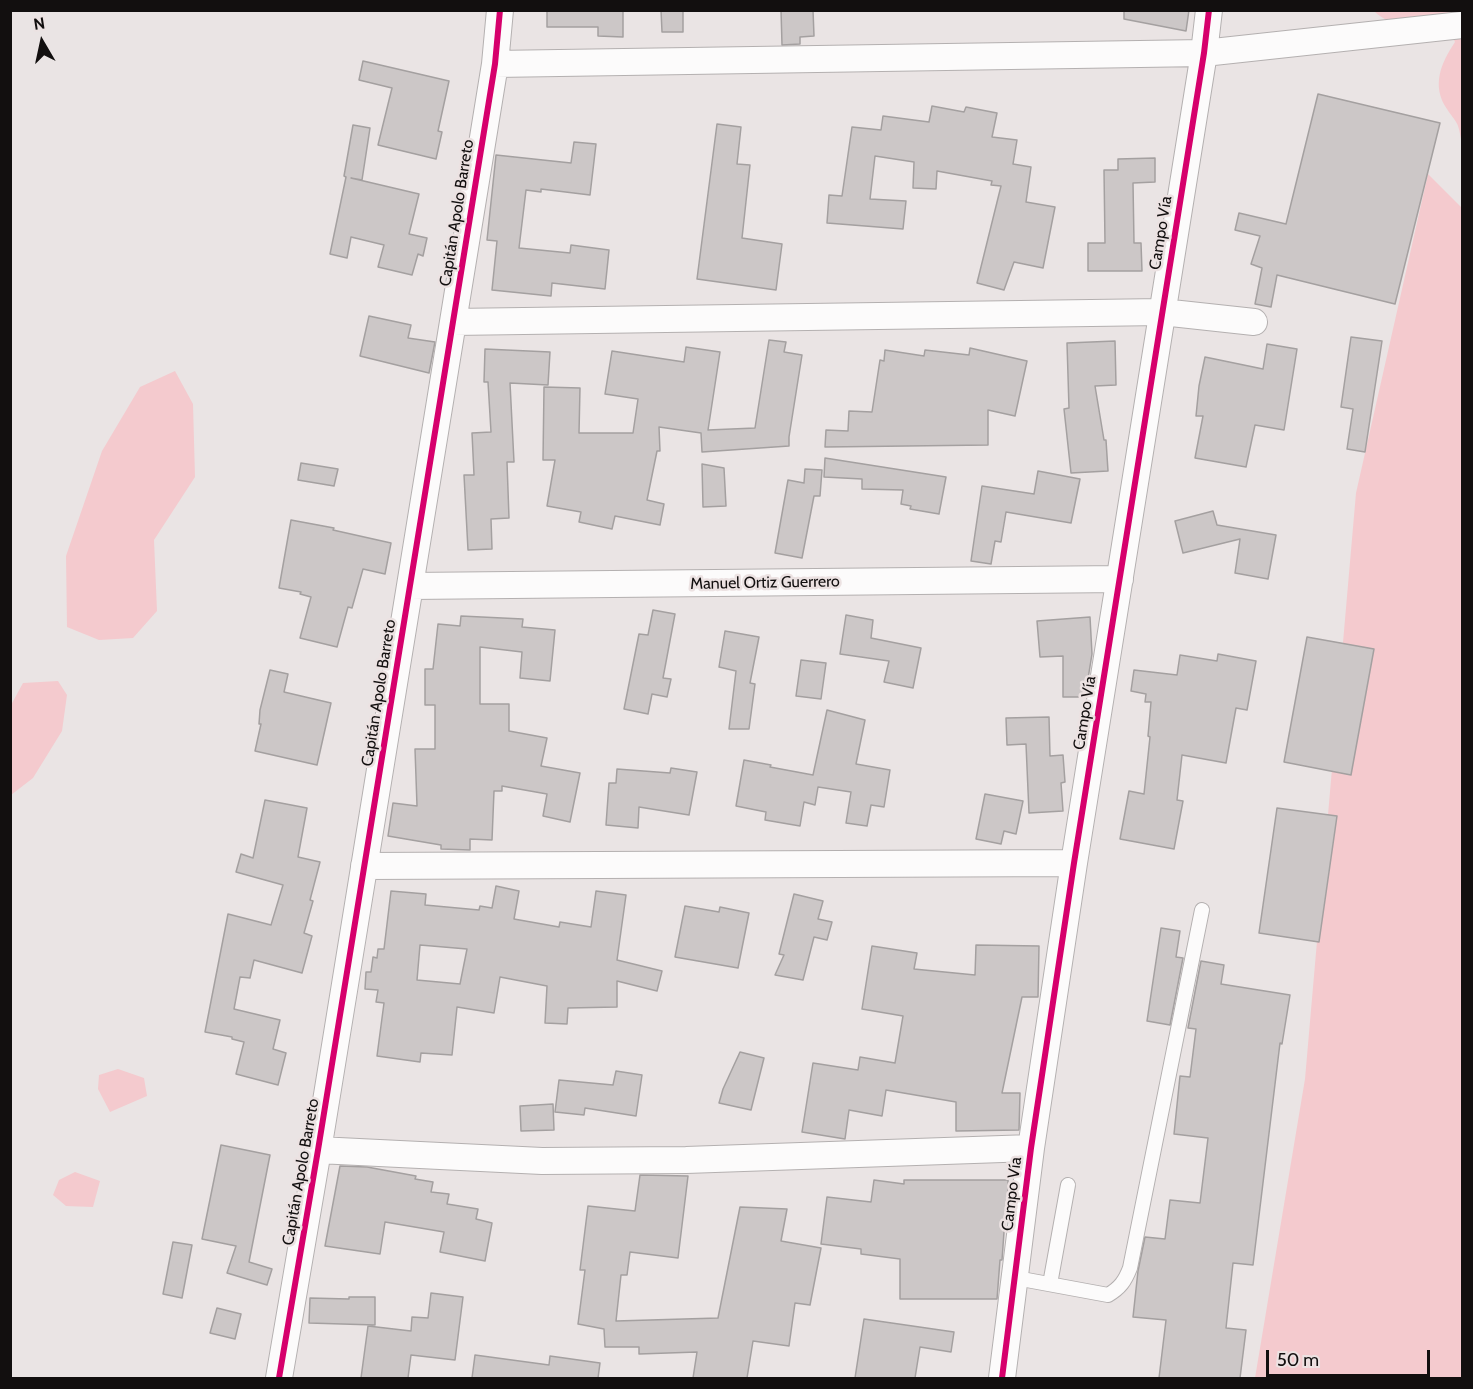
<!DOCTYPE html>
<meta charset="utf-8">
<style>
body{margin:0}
#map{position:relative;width:1473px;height:1389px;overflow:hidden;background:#eae4e4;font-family:Cabin,sans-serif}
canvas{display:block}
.frame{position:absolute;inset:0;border:12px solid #120f0f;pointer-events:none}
.north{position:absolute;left:12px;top:12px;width:60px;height:60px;-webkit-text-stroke:4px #ece2e2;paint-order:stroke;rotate:351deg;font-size:16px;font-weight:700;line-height:24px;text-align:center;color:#120f0f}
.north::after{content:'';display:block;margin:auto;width:21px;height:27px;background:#120f0f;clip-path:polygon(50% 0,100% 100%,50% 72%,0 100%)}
.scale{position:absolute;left:1266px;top:1350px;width:164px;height:27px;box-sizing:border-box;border:3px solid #120f0f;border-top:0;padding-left:8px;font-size:18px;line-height:21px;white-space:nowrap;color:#120f0f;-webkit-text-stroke:4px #ece2e2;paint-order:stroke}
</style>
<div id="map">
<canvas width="1473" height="1389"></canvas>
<div class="frame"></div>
<div class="north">N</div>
<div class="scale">50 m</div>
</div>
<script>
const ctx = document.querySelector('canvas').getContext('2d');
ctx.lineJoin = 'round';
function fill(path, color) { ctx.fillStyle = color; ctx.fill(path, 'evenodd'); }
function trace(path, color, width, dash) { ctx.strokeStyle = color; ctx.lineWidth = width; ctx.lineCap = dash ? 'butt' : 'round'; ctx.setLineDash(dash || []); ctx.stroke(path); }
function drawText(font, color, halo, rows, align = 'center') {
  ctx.font = font + ' Cabin,sans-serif'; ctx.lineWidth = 5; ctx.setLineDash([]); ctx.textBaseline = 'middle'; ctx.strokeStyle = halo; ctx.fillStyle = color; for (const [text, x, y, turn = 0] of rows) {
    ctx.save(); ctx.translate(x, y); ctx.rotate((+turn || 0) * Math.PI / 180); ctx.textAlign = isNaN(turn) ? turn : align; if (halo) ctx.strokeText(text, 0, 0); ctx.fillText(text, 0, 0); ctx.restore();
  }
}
fill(new Path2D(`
 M 1374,11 L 1462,11 L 1462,139 L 1461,139 C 1458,120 1456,123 1447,109 C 1431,86 1441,63 1455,42 L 1451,34 C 1426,29 1392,29 1374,11 Z
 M 1428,174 L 1462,208 L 1462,1378 L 1255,1378 L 1305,1079 L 1356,493 Z
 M 175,371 L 193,404 L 195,477 L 154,540 L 157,611 L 133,638 L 99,640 L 67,627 L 66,556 L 102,451 L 140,387 Z
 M 58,681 L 67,695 L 62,731 L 33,778 L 11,795 L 11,705 L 23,683 Z
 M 118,1069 L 144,1078 L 147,1096 L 110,1112 L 98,1089 L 99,1075 Z
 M 75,1172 L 100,1181 L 93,1207 L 66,1206 L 53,1195 L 59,1180 Z`), '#f4cace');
const building = new Path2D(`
 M 547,10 L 623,10 L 623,37 L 598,36 L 598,27 L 547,27 Z
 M 661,10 L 683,10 L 683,32 L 662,32 Z
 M 781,10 L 813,10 L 814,36 L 800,37 L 800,44 L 782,45 Z
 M 1124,10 L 1189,10 L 1186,31 L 1124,19 Z
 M 363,61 L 449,81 L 438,131 L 442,132 L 436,159 L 378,145 L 392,88 L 359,80 Z
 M 1318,94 L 1440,123 L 1395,304 L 1277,275 L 1271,307 L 1255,304 L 1262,268 L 1251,264 L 1260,236 L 1235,230 L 1239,213 L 1286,224 Z
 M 932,106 L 964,112 L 966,107 L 997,113 L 992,137 L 1017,140 L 1013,164 L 1031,167 L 1026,202 L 1055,207 L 1043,268 L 1014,262 L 1004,290 L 977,283 L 1001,186 L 991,185 L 992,181 L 937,171 L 936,189 L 913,188 L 914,162 L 875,156 L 870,199 L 906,201 L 903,229 L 827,223 L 829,195 L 842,196 L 852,127 L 881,130 L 883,116 L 929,122 Z
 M 717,124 L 741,127 L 737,164 L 750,165 L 742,238 L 782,244 L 776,290 L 697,279 Z
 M 353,125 L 370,128 L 362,180 L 351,178 L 419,194 L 409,234 L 427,238 L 423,256 L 418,254 L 412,275 L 378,267 L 384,245 L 351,237 L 347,258 L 330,254 L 346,177 L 344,176 Z
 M 574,142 L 596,144 L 590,195 L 541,189 L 541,192 L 526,190 L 519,248 L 570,253 L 571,245 L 609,250 L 605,289 L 552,283 L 551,296 L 492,290 L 497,241 L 487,240 L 496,155 L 571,163 Z
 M 1155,158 L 1155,182 L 1133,183 L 1134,243 L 1141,243 L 1142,271 L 1088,271 L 1088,243 L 1105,243 L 1104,170 L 1118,170 L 1118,159 Z
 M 369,316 L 411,325 L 408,338 L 435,342 L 429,373 L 360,356 Z
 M 1351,337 L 1382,341 L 1365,452 L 1347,449 L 1353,409 L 1341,407 Z
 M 769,340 L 786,342 L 784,352 L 802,355 L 789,437 L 789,446 L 702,452 L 701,433 L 659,427 L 660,451 L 657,451 L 647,500 L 664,504 L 660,525 L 615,516 L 612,529 L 579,522 L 581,512 L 547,506 L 555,460 L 543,460 L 544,387 L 580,388 L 579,433 L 633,433 L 638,399 L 605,394 L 612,351 L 684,362 L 686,347 L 720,352 L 708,430 L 755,428 Z
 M 1115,341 L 1116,385 L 1095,386 L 1104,440 L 1106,440 L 1108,471 L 1071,473 L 1064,409 L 1069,408 L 1067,343 Z
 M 1267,344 L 1297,349 L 1284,430 L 1255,425 L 1246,467 L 1195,458 L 1203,416 L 1196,416 L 1199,386 L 1205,357 L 1263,369 Z
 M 970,348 L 1027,361 L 1015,416 L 988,410 L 988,445 L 825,447 L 826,430 L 848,431 L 849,411 L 872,412 L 880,360 L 884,361 L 885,350 L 924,356 L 925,350 L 969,355 Z
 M 485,349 L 550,352 L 548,385 L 510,383 L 514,462 L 507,462 L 509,518 L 491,519 L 492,549 L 468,550 L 464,475 L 474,475 L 472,433 L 491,432 L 488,382 L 484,382 Z
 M 825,458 L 946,477 L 939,514 L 910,509 L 911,506 L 901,504 L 903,490 L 862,489 L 862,479 L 824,477 Z
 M 301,463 L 338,469 L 334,486 L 298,480 Z
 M 702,464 L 724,468 L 726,506 L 703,507 Z
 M 805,469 L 822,470 L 820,496 L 814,496 L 802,558 L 775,553 L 788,480 L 804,483 Z
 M 1038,471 L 1080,479 L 1071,523 L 1006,512 L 1001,542 L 995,541 L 991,564 L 971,561 L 982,486 L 1034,494 Z
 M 1213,511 L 1217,525 L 1276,535 L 1268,579 L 1235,573 L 1240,539 L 1183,553 L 1175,521 Z
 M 291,520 L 334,528 L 333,530 L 391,543 L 385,574 L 363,569 L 352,608 L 348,607 L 337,647 L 300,638 L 311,597 L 300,594 L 301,592 L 279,588 Z
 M 653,610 L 675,614 L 663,678 L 671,679 L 667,697 L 652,694 L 648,714 L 624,709 L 639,634 L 648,635 Z
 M 846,615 L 873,620 L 871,638 L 921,648 L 913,688 L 884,682 L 889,661 L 840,654 Z
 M 461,616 L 523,619 L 522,627 L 555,630 L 550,681 L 520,678 L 522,652 L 480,647 L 480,704 L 509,704 L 509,731 L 547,738 L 541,766 L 580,773 L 570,822 L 543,816 L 547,794 L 502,786 L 502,791 L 494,791 L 492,840 L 470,839 L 470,850 L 441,849 L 441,845 L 388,836 L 393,803 L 417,806 L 415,749 L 435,749 L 435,705 L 425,705 L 425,669 L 433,669 L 438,624 L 460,626 Z
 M 1090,617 L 1092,654 L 1085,697 L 1063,697 L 1063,656 L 1040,657 L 1037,621 Z
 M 725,631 L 759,637 L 750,683 L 755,684 L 749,729 L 729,729 L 736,671 L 719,667 Z
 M 1307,637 L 1374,649 L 1351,775 L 1284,762 Z
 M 1218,654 L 1256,661 L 1247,710 L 1236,708 L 1226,763 L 1182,755 L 1177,800 L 1183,801 L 1174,849 L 1120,839 L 1129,791 L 1144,794 L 1150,737 L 1148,736 L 1151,702 L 1145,702 L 1146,694 L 1131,691 L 1134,670 L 1177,675 L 1180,655 L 1217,661 Z
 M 801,660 L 826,663 L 821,699 L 796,696 Z
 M 270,670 L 288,674 L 284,692 L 331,703 L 317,765 L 255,751 L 261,724 L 259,724 L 260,710 Z
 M 827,710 L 865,720 L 856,764 L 890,770 L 884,807 L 871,805 L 867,826 L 846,823 L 851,792 L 818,787 L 815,805 L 804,802 L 800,826 L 765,820 L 766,812 L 736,806 L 744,760 L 771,765 L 770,767 L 813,775 Z
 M 1049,717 L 1050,756 L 1063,755 L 1065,782 L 1061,783 L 1063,811 L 1029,813 L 1026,744 L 1007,745 L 1006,718 Z
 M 671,768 L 697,772 L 689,815 L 639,807 L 638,828 L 606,825 L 609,783 L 616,783 L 617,769 L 670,773 Z
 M 985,794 L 1023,801 L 1016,834 L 1004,831 L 1001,844 L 976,839 Z
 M 265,800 L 307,808 L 298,857 L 320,862 L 310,900 L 313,901 L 304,933 L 312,936 L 302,973 L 254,960 L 250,978 L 240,977 L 234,1009 L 280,1020 L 273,1049 L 286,1053 L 278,1085 L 236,1074 L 244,1042 L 232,1039 L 232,1037 L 205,1032 L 228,914 L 271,925 L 283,885 L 236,872 L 241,854 L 253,858 Z
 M 1277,808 L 1337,816 L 1319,942 L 1259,933 Z
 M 496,886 L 519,891 L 514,919 L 559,927 L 560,922 L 591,927 L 596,891 L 626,895 L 617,960 L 662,971 L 657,991 L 617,981 L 617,1007 L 568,1008 L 567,1024 L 545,1023 L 547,986 L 500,977 L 494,1013 L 457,1007 L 452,1055 L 421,1053 L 420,1062 L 377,1056 L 384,1003 L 376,1002 L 378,990 L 365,989 L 366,972 L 371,972 L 373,957 L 377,958 L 378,949 L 384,949 L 391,891 L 426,894 L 425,905 L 479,910 L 480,906 L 492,908 ZM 420,945 L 467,949 L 460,984 L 417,980 Z
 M 794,894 L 823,901 L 818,919 L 832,922 L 827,940 L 814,937 L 803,980 L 775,975 L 784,955 L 779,954 Z
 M 685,906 L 719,912 L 720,907 L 749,913 L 738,968 L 675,957 Z
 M 1161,928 L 1180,931 L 1176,957 L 1183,958 L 1170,1025 L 1147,1021 Z
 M 976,945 L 1039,946 L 1038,997 L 1022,997 L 1002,1093 L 1020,1093 L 1019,1130 L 956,1131 L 956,1102 L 886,1090 L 882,1116 L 849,1110 L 845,1139 L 802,1132 L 813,1063 L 858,1070 L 860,1057 L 895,1063 L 903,1016 L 862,1009 L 872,946 L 917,953 L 914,969 L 975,975 Z
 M 1201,961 L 1224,965 L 1221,984 L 1290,995 L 1282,1044 L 1280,1043 L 1253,1265 L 1233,1263 L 1226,1328 L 1246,1330 L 1240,1378 L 1159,1378 L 1166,1320 L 1133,1317 L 1138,1271 L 1145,1237 L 1165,1239 L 1170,1200 L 1200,1203 L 1208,1138 L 1174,1134 L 1180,1076 L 1190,1077 L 1196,1029 L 1188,1028 Z
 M 740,1052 L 764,1058 L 751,1110 L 719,1103 L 723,1089 Z
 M 616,1071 L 642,1075 L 636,1116 L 585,1108 L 584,1115 L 555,1112 L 559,1080 L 613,1085 Z
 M 553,1104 L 554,1130 L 521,1131 L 520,1106 Z
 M 221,1145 L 270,1155 L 249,1262 L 272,1269 L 267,1285 L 227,1273 L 236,1246 L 202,1239 Z
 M 340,1166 L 367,1167 L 416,1176 L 415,1179 L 433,1182 L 431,1192 L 449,1194 L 447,1204 L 478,1209 L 476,1219 L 492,1223 L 485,1261 L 440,1252 L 444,1232 L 385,1222 L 380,1254 L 325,1246 Z
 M 640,1175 L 688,1176 L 678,1258 L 630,1252 L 627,1275 L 621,1275 L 616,1321 L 718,1318 L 740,1207 L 787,1209 L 781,1241 L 821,1248 L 810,1305 L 795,1303 L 789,1346 L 753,1341 L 747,1378 L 693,1378 L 697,1352 L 639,1354 L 639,1347 L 605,1347 L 604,1329 L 578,1324 L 585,1270 L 580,1270 L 588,1206 L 635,1211 Z
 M 874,1180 L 904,1184 L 904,1180 L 1008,1180 L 1008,1212 L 1007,1218 L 1005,1218 L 1002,1260 L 1000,1260 L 997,1299 L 900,1299 L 900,1259 L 861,1254 L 861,1249 L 821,1244 L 827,1197 L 871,1202 Z
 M 173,1242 L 192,1245 L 182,1298 L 163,1294 Z
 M 431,1293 L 463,1297 L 455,1360 L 411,1355 L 408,1378 L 361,1378 L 368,1326 L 411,1331 L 412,1317 L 428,1318 Z
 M 349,1297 L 375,1297 L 375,1325 L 309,1323 L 310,1298 L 349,1299 Z
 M 217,1308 L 241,1314 L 235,1339 L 210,1333 Z
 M 864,1319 L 954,1332 L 951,1352 L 920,1347 L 915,1378 L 855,1378 Z
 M 475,1355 L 549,1365 L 550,1356 L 600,1363 L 598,1378 L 472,1378 Z`);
fill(building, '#ccc7c7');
trace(building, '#a4a0a0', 1.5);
const service = new Path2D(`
 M 1016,1278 L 1108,1295 C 1120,1288 1125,1281 1130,1268 L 1202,910
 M 1050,1284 L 1068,1185`);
const minor = new Path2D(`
 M 495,64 L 1204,53 L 1462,25
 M 453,322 L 1162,312 L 1254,322
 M 410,586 L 1120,579
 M 364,866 L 1074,863
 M 318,1150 L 542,1161 L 686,1160 L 1031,1148
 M 279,1378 L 318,1150 L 495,64 L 500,10
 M 1002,1378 L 1031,1148 L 1074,863 L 1204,53 L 1209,10`);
trace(service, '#b4b0b0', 16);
trace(minor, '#b4b0b0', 28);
trace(service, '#fcfbfb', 14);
trace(minor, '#fcfbfb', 26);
trace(new Path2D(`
 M 279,1378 L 318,1150 L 495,64 L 500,10
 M 1002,1378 L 1031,1148 L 1074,863 L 1204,53 L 1209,10`), '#d6006c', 6);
drawText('16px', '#120f0f', '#ece2e2', [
 ["Capitán Apolo Barreto",457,213,-81],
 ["Campo Vía",1161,233,-81],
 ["Manuel Ortiz Guerrero",765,583,-1],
 ["Capitán Apolo Barreto",379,693,-81],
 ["Campo Vía",1085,713,-81],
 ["Capitán Apolo Barreto",301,1172,-80],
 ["Campo Vía",1012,1194,-83]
]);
</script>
